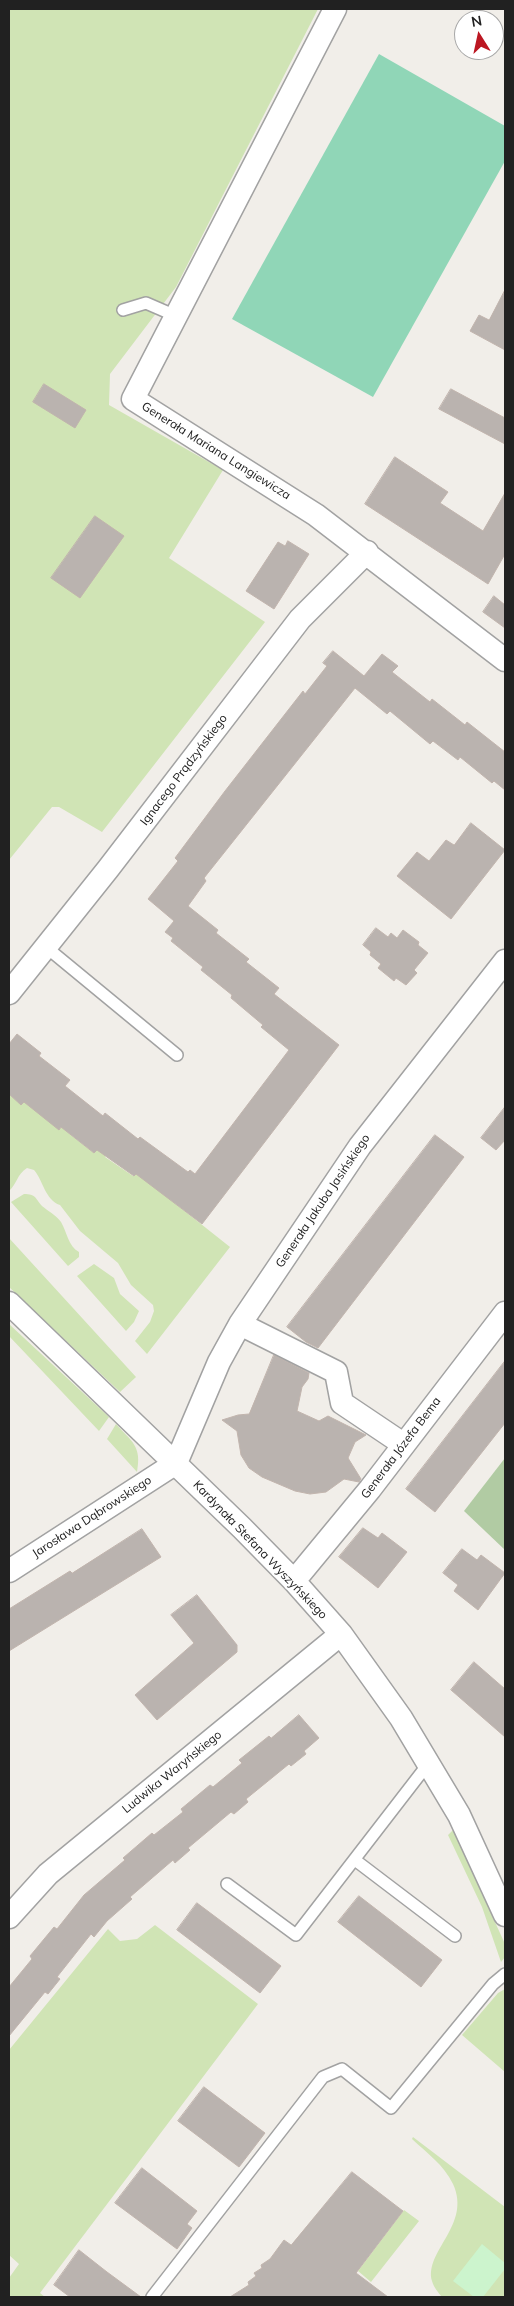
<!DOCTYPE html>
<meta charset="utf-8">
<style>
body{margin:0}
#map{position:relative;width:514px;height:2306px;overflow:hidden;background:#f1eee9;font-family:Mulish,sans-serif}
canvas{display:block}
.frame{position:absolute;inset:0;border:10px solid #212121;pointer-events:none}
.north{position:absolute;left:454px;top:10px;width:50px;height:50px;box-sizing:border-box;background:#fff;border:1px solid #a6a6a6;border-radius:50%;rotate:350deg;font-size:14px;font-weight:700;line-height:20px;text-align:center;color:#212121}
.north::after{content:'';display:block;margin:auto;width:18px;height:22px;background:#bc1722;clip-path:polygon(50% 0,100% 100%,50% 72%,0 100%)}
</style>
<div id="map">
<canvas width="514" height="2306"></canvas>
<div class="frame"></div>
<div class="north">N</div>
</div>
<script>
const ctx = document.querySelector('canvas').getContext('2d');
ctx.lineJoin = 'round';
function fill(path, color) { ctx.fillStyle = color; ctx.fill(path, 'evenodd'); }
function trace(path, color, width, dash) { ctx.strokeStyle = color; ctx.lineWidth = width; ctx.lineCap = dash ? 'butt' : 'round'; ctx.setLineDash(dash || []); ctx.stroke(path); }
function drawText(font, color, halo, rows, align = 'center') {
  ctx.font = font + ' Mulish,sans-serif'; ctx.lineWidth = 4; ctx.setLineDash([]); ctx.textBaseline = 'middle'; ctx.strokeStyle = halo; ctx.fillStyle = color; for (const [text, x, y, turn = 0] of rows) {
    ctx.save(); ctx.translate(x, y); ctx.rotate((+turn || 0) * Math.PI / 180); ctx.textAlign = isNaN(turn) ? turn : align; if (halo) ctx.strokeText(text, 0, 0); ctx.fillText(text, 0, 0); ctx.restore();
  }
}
fill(new Path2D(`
 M 9,9 L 318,9 L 176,287 L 110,374 L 109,405 L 223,470 L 169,558 L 265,622 L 102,832 L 59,807 L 52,807 L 9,860 Z
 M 9,1094 L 21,1104 L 27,1098 L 59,1129 L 63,1125 L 71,1135 L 94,1153 L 99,1148 L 107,1154 L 105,1157 L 133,1176 L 138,1170 L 177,1205 L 230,1247 L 147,1354 L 135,1341 L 150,1322 L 154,1311 L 153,1305 L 131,1285 L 118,1263 L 80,1231 L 60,1205 C 45,1200 43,1180 34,1170 L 27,1168 C 17,1174 17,1184 9,1191 Z
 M 24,1194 C 36,1194 35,1198 42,1206 C 48,1211 56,1215 61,1222 C 67,1232 68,1246 79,1252 L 79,1257 L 68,1266 L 11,1202 Z
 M 9,1238 L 136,1377 L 120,1392 L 9,1287 Z
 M 94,1264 L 114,1278 L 120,1294 L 139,1311 L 134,1322 L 126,1331 L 77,1276 Z
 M 9,1324 L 109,1417 L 99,1431 L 9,1336 Z
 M 116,1424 C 132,1442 142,1446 137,1472 L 107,1439 Z
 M 453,1830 L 505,1944 L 505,1957 L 501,1962 L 482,1907 L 448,1835 Z
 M 155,1925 L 258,2004 L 40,2293 L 45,2297 L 9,2297 L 9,2278 L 19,2264 L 9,2255 L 9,2050 L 108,1929 L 120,1941 L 137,1939 Z
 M 505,1989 L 505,2072 L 462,2035 L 498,1993 Z
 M 413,2137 L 505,2207 L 505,2297 L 442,2297 C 438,2292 434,2288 432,2281 C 424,2251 472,2225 453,2184 C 444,2165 427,2153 412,2139 Z
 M 404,2210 L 419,2221 L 371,2282 L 358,2271 Z`), '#d0e4b5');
fill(new Path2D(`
 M 505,1458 L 505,1550 L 464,1511 Z`), '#b1cba3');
fill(new Path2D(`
 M 482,2244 L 505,2263 L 505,2269 L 483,2297 L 474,2297 L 453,2281 Z`), '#ccf4cd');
fill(new Path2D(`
 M 379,54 L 505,126 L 505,161 L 373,397 L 232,319 Z`), '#90d6b7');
const building = new Path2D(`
 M 505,290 L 505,350 L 470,331 L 479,315 L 489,320 Z
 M 44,384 L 86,410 L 75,428 L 33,402 Z
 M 451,389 L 505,418 L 505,444 L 439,409 Z
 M 395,457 L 448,492 L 440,503 L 483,531 L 505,493 L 505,554 L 488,584 L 365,504 Z
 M 95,516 L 124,536 L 80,598 L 51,578 Z
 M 288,541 L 309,554 L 274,609 L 246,591 L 278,542 L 285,546 Z
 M 494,596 L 505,605 L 505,628 L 483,612 Z
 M 333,651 L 364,676 L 382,654 L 398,666 L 392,672 L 430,702 L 432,699 L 465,725 L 467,722 L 505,752 L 505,790 L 494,781 L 492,783 L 460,757 L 458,760 L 433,741 L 430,744 L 390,711 L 387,714 L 355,688 L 204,878 L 206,881 L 188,906 L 218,930 L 216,933 L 249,959 L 246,962 L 279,988 L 274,994 L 339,1045 L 202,1224 L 136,1174 L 134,1176 L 97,1150 L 94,1153 L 61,1127 L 59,1130 L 24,1102 L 21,1105 L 9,1094 L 9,1044 L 17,1034 L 41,1053 L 39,1056 L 70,1080 L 65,1086 L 103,1116 L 105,1113 L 138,1139 L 140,1137 L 188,1172 L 190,1170 L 195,1174 L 289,1050 L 261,1027 L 263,1025 L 231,998 L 232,995 L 201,970 L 203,967 L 171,941 L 173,938 L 165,932 L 174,921 L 148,899 L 178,861 L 175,858 L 225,791 L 303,691 L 305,694 L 327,666 L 323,663 Z
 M 471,823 L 505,850 L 451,919 L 397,876 L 417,852 L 429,861 L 446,840 L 454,845 Z
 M 376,928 L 388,937 L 391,933 L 397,938 L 403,930 L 419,942 L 418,945 L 428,953 L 414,970 L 417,973 L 406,985 L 396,978 L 394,981 L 378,968 L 381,964 L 370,955 L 371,952 L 363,945 Z
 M 505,1107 L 505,1140 L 496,1150 L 481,1138 Z
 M 435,1135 L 464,1157 L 318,1348 L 306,1342 L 287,1327 Z
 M 274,1355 L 309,1373 L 308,1379 L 302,1387 L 297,1411 L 319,1421 L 328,1416 L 366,1435 L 355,1442 L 348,1458 L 361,1479 L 359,1482 L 344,1479 L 326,1492 L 310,1494 L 295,1491 L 262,1477 L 249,1468 L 241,1455 L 237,1431 L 222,1420 L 238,1415 L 249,1414 Z
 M 505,1361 L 505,1423 L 435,1512 L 406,1489 Z
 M 363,1528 L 378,1538 L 382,1533 L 407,1552 L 378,1588 L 339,1557 Z
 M 142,1529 L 161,1557 L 9,1651 L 9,1609 L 70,1571 L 72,1573 Z
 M 462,1549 L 477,1560 L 481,1555 L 505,1573 L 478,1610 L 454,1591 L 458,1585 L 443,1573 Z
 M 197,1595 L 237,1645 L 237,1652 L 157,1720 L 135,1695 L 194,1643 L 171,1615 Z
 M 474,1662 L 505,1689 L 505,1737 L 451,1690 Z
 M 299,1715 L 319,1738 L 304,1751 L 306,1754 L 291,1766 L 289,1764 L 246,1799 L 248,1802 L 234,1814 L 231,1812 L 188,1848 L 190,1850 L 175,1863 L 173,1860 L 130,1897 L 132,1899 L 107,1921 L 94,1937 L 91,1934 L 57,1977 L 60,1979 L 48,1994 L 45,1992 L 9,2036 L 9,1987 L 32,1959 L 30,1956 L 54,1927 L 57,1929 L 84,1895 L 125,1860 L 123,1858 L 152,1833 L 154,1835 L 183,1812 L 181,1809 L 210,1785 L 213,1787 L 242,1763 L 239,1760 L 269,1736 L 271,1738 Z
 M 359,1896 L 442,1960 L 421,1987 L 338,1922 Z
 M 197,1903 L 281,1966 L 260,1993 L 177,1930 Z
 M 204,2087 L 265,2133 L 239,2167 L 178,2121 Z
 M 142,2168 L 197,2211 L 187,2224 L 192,2228 L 177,2249 L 115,2203 Z
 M 352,2172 L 403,2211 L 356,2273 L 388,2297 L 230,2297 L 249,2285 L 248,2282 L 256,2276 L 254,2273 L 262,2268 L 261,2265 L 270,2259 L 284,2240 L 291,2245 Z
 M 79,2250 L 107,2272 L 141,2297 L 70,2297 L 54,2285 Z`);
fill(building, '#bab3af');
trace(building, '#c1b4ad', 1);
const lane = new Path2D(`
 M 123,310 L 146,303 L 176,316
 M 46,947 L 177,1055
 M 355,1860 L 455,1936
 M 227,1884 L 296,1935 L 428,1764
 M 152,2297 L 323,2077 L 342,2069 L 391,2108 L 493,1984 L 505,1974`);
const street = new Path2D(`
 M 335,9 L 133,399 L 316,515 L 505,660
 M 9,993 L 108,869 L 300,619 L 367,552
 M 9,1303 L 242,1528 L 294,1581 L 341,1634 L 401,1718 L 459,1815 L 505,1915
 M 240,1324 L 336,1372 L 342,1403 L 403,1444
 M 9,1571 L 176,1463 L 219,1362 L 240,1324 L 360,1146 L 505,961
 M 294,1581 L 370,1489 L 505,1313
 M 9,1917 L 48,1874 L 341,1634`);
trace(lane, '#a2a2a2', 14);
trace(street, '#a2a2a2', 25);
trace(lane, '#fff', 11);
trace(street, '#fff', 22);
drawText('12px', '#212121', '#fff', [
 ["Generała Mariana Langiewicza",216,451,32],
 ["Ignacego Prądzyńskiego",184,770,-53],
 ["Generała Jakuba Jasińskiego",323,1201,-56],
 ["Generała Józefa Bema",401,1448,-53],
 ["Jarosława Dąbrowskiego",92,1517,-33],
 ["Kardynała Stefana Wyszyńskiego",260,1550,46],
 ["Ludwika Waryńskiego",172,1772,-39]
]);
</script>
